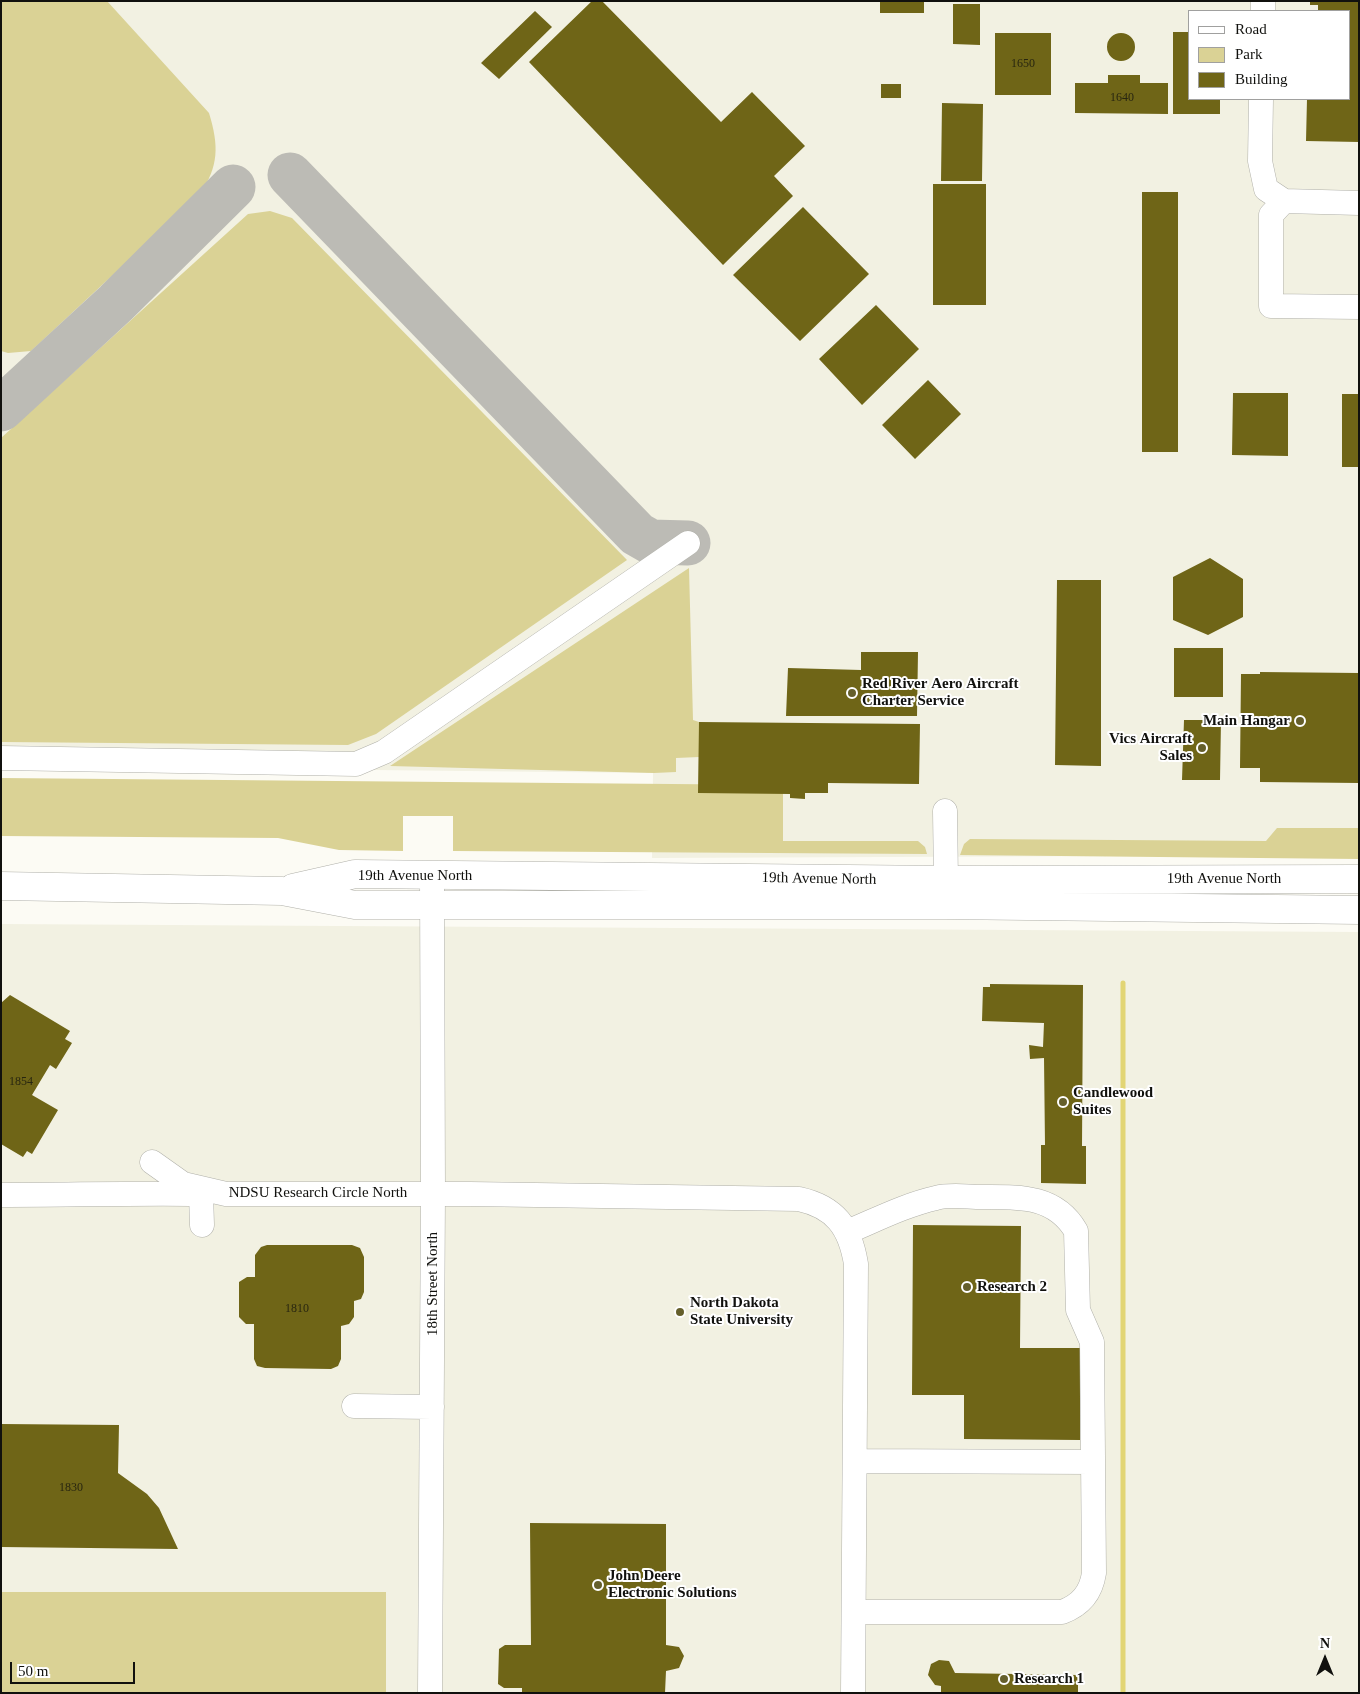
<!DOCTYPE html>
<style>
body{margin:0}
#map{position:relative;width:1360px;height:1694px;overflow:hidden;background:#fcfbf4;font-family:Georgia,serif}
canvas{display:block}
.frame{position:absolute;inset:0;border:2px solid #11110e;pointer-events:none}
.legend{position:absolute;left:1188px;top:10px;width:162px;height:90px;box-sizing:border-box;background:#fff;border:1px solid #a0a09f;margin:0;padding:6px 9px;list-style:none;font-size:15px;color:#11110e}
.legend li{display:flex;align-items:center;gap:10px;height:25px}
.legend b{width:25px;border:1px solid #a0a09f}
.north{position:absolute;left:1300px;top:1634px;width:50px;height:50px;-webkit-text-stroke:4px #fff;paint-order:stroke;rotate:0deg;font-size:14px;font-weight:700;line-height:20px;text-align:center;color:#11110e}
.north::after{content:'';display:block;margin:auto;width:18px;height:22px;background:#11110e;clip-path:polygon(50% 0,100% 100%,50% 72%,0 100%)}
.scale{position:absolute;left:10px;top:1662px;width:125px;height:22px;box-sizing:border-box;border:2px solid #11110e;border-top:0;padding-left:6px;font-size:15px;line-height:18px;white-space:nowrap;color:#11110e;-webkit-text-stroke:4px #fff;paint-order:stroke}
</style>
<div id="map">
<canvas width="1360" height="1694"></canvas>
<div class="frame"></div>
<ul class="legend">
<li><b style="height:6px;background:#fff"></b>Road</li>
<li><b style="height:14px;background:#dad295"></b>Park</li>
<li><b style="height:14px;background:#6f6517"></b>Building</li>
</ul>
<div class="north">N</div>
<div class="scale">50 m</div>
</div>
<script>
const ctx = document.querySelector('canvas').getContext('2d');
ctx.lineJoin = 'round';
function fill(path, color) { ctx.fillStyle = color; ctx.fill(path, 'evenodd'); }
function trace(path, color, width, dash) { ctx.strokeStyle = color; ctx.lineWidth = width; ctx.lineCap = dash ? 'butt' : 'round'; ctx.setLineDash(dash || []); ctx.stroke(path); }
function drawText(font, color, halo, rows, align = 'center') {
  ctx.font = font + ' Georgia,serif'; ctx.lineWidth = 4; ctx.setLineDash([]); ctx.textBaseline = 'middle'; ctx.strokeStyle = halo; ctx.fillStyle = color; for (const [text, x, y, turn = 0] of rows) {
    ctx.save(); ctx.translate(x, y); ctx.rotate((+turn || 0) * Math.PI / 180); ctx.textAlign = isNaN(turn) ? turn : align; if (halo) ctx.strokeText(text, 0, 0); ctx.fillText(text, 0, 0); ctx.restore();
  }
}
fill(new Path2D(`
 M 1,1 L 1359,1 L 1359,855 L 652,858 L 653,773 L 1,766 ZM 1189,11 L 1349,11 L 1349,99 L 1189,99 Z
 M 1,924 L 1359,932 L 1359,1693 L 1,1693 Z`), '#f2f1e2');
fill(new Path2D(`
 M 1,1 L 107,1 L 209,113 C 219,146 219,166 200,194 L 31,351 L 8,353 L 1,351 Z
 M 270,211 L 292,218 L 627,560 L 376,734 L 348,745 L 1,742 L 1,438 L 248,214 Z
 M 689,568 L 693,720 L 699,722 L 699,757 L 676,758 L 676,772 L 654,773 L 390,766 Z
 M 1,778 L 783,785 L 783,841 L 918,841 L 925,847 L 927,854 L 453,851 L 453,816 L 403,816 L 403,851 L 339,850 L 278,838 L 1,836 Z
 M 1277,828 L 1359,828 L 1359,859 L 960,855 L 964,844 L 970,839 L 1266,841 Z
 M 1,1592 L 386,1592 L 386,1693 L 1,1693 Z`), '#dad295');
trace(new Path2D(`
 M 1123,1693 L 1123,983`), '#e2d574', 5);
trace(new Path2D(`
 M 290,175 L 637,534 L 651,542 L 688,543
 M 1,409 L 116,303 L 233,187`), '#bcbbb5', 45);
fill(new Path2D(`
 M 592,1 L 602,1 L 721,122 L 752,92 L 805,146 L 774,176 L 793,196 L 723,265 L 529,62 Z
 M 880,1 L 924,1 L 924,13 L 880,13 Z
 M 1310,1 L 1359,1 L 1359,142 L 1306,141 L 1307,99 L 1349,99 L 1349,11 L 1318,11 L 1318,5 L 1310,5 Z
 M 953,4 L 980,4 L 980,45 L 953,44 Z
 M 535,11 L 552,27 L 499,79 L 481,63 Z
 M 1173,32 L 1189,32 L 1189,99 L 1220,99 L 1220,114 L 1173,114 Z
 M1107 47a14 14 0 1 1 28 0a14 14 0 1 1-28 0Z
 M 995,33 L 1051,33 L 1051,95 L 995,95 Z
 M 1108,75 L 1140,75 L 1140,83 L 1168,83 L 1168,114 L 1075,113 L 1075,83 L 1108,83 Z
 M 881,84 L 901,84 L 901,98 L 881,98 Z
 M 942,103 L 983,104 L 982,181 L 941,181 Z
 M 933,184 L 986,184 L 986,305 L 933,305 Z
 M 1142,192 L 1178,192 L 1178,452 L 1142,452 Z
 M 803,207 L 869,274 L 800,341 L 733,275 Z
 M 876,305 L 919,349 L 862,405 L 819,359 Z
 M 928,380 L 961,414 L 915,459 L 882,425 Z
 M 1233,393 L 1288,393 L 1288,456 L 1232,455 Z
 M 1342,394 L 1359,394 L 1359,467 L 1342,467 Z
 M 1210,558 L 1243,579 L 1243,617 L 1208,635 L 1173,620 L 1173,577 Z
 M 1057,580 L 1101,580 L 1101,766 L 1055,765 Z
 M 1174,648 L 1223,648 L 1223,697 L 1174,697 Z
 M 861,652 L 918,652 L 917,716 L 786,716 L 788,668 L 861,670 Z
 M 1260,672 L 1359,673 L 1359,783 L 1260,782 L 1260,768 L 1240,768 L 1241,674 L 1260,674 Z
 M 1184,720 L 1221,720 L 1220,780 L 1182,780 Z
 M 699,722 L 920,724 L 919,784 L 828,783 L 828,793 L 805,793 L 805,799 L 790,798 L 790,794 L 698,793 Z
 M 990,984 L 1083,985 L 1082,1146 L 1086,1146 L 1086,1184 L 1041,1183 L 1041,1145 L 1045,1145 L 1044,1058 L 1030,1059 L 1029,1045 L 1043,1047 L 1044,1023 L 982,1021 L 983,987 L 990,987 Z
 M 10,995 L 70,1031 L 65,1039 L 72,1043 L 56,1069 L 50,1065 L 32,1095 L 58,1110 L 32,1154 L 27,1151 L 23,1157 L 1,1144 L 1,1003 Z
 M 913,1225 L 1021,1226 L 1020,1348 L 1080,1348 L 1080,1440 L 964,1439 L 964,1395 L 912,1395 Z
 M 267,1245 L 352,1245 L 360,1248 L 364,1257 L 364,1292 L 361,1299 L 354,1301 L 354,1317 L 349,1324 L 341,1326 L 341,1359 L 338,1366 L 331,1369 L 265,1368 L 257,1366 L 254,1359 L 254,1324 L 246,1324 L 239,1317 L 239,1282 L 247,1277 L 255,1277 L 255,1255 L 261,1247 Z
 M 1,1424 L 119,1425 L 118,1473 L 147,1494 L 159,1508 L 178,1549 L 1,1547 Z
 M 530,1523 L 666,1524 L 666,1645 L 679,1647 L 684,1656 L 679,1668 L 666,1671 L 665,1693 L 522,1693 L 522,1688 L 504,1688 L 498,1684 L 499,1649 L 505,1645 L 531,1645 Z
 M 939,1660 L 949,1661 L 955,1673 L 1078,1675 L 1078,1693 L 941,1693 L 941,1686 L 935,1685 L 928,1675 L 931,1664 Z`), '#6f6517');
const minor = new Path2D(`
 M 1263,11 L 1263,1
 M 1261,99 L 1260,161 L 1266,189 L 1284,201 L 1359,203
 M 1284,201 L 1271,215 L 1271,306 L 1359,307
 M 1,758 L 356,764 L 384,752 L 688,543
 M 945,811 L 946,880
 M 152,1162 L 183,1184 L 226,1194 L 470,1194 L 799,1199 C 835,1207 850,1227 856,1264 L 853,1693
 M 201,1194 L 202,1225
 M 1,1195 C 67,1195 133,1193 199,1194
 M 847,1232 C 876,1220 905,1205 936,1198 C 950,1194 967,1197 982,1197 C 1019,1197 1055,1195 1076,1231 L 1078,1310 L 1092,1342 L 1094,1573 C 1091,1593 1081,1605 1062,1612 L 854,1612
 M 354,1406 L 432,1407
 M 855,1461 L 1093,1462
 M 430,1693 L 433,1194 L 432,875`);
const major = new Path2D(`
 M 1,886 L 282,891 L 355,905 L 944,905 L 1359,910
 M 293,888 L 355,874 L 946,880 L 1359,879`);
trace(minor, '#b0b0a9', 25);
trace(major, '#b0b0a9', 29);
trace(minor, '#fff', 24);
trace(major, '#fff', 28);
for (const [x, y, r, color] of [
 [852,693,5,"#655f2b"],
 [1300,721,5,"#655f2b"],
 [1202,748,5,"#655f2b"],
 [1063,1102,5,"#655f2b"],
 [967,1287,5,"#655f2b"],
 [680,1312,5,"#655f2b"],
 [598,1585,5,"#655f2b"],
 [1004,1679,5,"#655f2b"]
]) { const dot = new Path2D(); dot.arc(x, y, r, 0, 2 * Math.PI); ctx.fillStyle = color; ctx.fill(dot); trace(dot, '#fff', 2); }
drawText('12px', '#282610', null, [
 ["1650",1023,64],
 ["1640",1122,98],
 ["1854",21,1082],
 ["1810",297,1309],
 ["1830",71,1488]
]);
drawText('bold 15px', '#11110e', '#fff', [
 ["Red River Aero Aircraft",862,684],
 ["Charter Service",862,701],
 ["Main Hangar",1290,721,"right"],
 ["Vics Aircraft",1192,739,"right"],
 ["Sales",1192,756,"right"],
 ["Candlewood",1073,1093],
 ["Suites",1073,1110],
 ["Research 2",977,1287],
 ["North Dakota",690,1303],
 ["State University",690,1320],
 ["John Deere",608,1576],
 ["Electronic Solutions",608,1593],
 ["Research 1",1014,1679]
], 'left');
drawText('15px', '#11110e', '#fff', [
 ["19th Avenue North",415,876],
 ["19th Avenue North",819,879,1],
 ["19th Avenue North",1224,879],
 ["NDSU Research Circle North",318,1193],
 ["18th Street North",433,1284,-90]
]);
</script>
